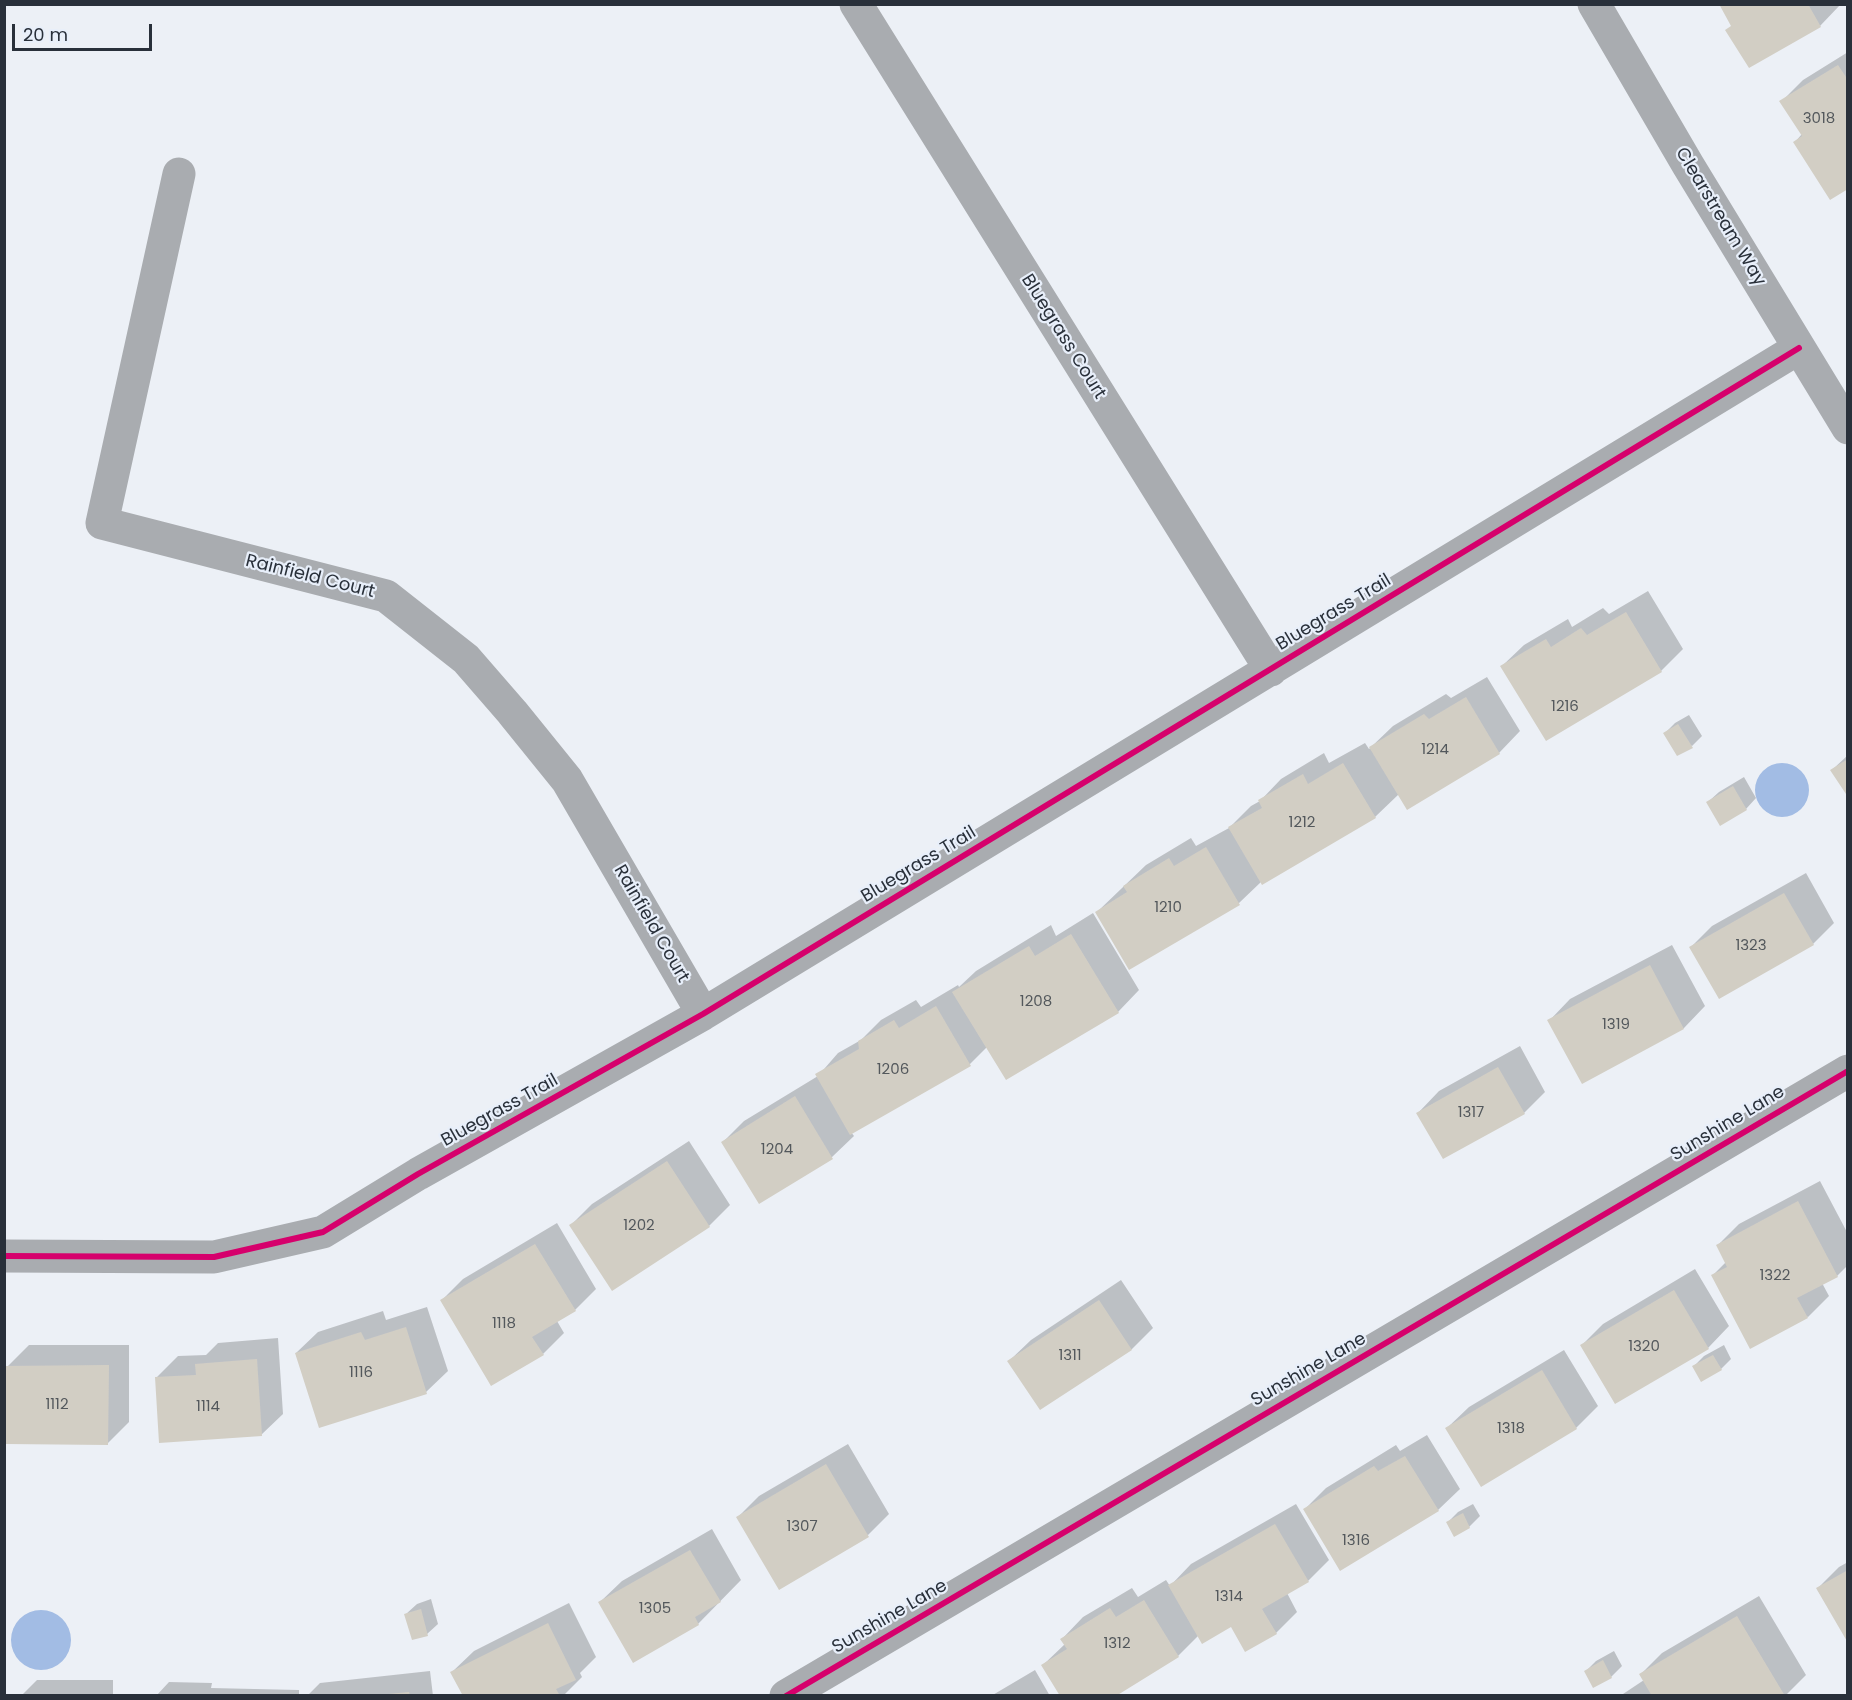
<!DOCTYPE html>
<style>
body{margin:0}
#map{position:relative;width:1852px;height:1700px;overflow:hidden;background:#ecf0f6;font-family:Poppins,sans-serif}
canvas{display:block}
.frame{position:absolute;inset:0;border:6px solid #29303a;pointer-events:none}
.scale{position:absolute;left:12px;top:24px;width:140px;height:27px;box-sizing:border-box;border:3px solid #29303a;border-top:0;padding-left:8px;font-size:18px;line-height:21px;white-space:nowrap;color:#29303a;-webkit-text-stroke:4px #e8effa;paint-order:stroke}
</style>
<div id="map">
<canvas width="1852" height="1700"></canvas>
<div class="frame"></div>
<div class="scale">20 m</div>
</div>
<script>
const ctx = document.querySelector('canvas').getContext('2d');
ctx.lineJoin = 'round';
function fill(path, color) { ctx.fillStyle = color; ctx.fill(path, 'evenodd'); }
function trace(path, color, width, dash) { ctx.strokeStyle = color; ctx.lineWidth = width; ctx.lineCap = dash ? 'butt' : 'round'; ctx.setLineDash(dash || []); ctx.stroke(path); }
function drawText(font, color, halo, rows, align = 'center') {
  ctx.font = font + ' Poppins,sans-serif'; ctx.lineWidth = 4.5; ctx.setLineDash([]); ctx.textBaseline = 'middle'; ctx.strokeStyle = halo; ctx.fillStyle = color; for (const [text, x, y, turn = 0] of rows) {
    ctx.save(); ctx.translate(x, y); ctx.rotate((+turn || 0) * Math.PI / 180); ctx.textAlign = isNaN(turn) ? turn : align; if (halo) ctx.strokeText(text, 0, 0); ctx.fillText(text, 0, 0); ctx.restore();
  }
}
fill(new Path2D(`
 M1755 790a27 27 0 1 1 54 0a27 27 0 1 1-54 0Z
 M11 1640a30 30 0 1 1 60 0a30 30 0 1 1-60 0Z`), '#a2bce4');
fill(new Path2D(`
 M 1720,4 L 1841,4 L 1820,26 L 1732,25 Z
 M 1848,52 L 1848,188 L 1795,142 L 1802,134 L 1781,102 L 1803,80 Z
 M 1648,591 L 1683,649 L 1661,671 L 1547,739 L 1502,666 L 1524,645 L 1568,619 L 1572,627 L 1603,608 L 1609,614 Z
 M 1487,677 L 1520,731 L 1499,753 L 1399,794 L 1375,817 L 1261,882 L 1239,903 L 1130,968 L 1097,912 L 1146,865 L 1191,838 L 1196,846 L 1229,828 L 1251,806 L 1260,801 L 1281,779 L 1324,753 L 1329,763 L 1365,743 L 1369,749 L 1393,726 L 1446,694 L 1451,698 Z
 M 1689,715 L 1702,736 L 1692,746 L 1665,733 L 1675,723 Z
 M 1848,755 L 1848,794 L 1832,770 Z
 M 1744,777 L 1756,798 L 1746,809 L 1708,802 L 1719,792 Z
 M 1806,873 L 1834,923 L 1813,944 L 1691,947 L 1712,926 Z
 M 1093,913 L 1139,990 L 1118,1012 L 987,1047 L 970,1064 L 851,1132 L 854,1136 L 832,1157 L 759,1202 L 723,1142 L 744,1121 L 818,1076 L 838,1053 L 861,1040 L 881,1020 L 916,1000 L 921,1007 L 958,985 L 959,987 L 976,971 L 1051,925 L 1056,936 Z
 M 1672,945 L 1705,1006 L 1684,1028 L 1583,1082 L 1549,1021 L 1570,999 Z
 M 1520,1046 L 1545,1092 L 1524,1113 L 1418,1113 L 1439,1091 Z
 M 689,1141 L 730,1205 L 709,1226 L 571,1225 L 592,1204 Z
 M 1820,1181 L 1848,1234 L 1848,1265 L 1837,1276 L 1822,1283 L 1829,1296 L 1808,1317 L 1713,1275 L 1726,1262 L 1718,1245 L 1739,1224 Z
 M 557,1223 L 596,1289 L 575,1310 L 557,1321 L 564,1333 L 543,1354 L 442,1300 L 463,1279 Z
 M 1695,1269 L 1729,1326 L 1708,1348 L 1582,1345 L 1603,1324 Z
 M 1121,1280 L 1153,1328 L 1132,1349 L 1041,1408 L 1009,1361 L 1031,1340 Z
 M 427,1307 L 448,1371 L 426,1392 L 296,1353 L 318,1332 L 383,1311 L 386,1320 Z
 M 278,1338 L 283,1414 L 261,1435 L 156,1378 L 178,1356 L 206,1355 L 218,1343 Z
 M 29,1345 L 129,1345 L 129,1422 L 108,1443 L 8,1366 Z
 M 1724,1345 L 1731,1359 L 1721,1369 L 1694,1366 L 1704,1356 Z
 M 1564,1350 L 1598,1406 L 1576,1428 L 1447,1428 L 1469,1407 Z
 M 1427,1435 L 1460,1489 L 1438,1510 L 1305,1509 L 1326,1488 L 1396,1445 L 1400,1451 Z
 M 848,1444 L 889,1514 L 868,1535 L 738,1517 L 759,1496 Z
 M 1296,1504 L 1329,1560 L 1308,1581 L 1287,1593 L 1297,1612 L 1276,1633 L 1232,1625 L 1198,1636 L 1178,1656 L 1043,1665 L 1065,1644 L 1062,1639 L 1083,1617 L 1132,1588 L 1138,1597 L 1166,1580 L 1170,1586 L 1191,1564 Z
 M 1473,1504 L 1480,1516 L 1469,1527 L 1455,1535 L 1448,1522 L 1458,1512 Z
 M 712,1529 L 741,1580 L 698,1624 L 634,1661 L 600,1602 L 622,1581 Z
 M 1848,1562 L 1848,1640 L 1817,1589 L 1839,1567 Z
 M 1759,1596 L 1806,1675 L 1785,1696 L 1620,1696 L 1644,1680 L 1641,1674 L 1662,1653 Z
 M 431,1599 L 438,1624 L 427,1634 L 406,1614 L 417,1604 Z
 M 569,1603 L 596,1657 L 580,1673 L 582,1677 L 563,1696 L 464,1696 L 452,1672 L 474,1651 Z
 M 1614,1651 L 1622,1666 L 1611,1677 L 1586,1671 L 1596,1661 Z
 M 1035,1670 L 1050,1696 L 991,1696 Z
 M 430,1671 L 433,1696 L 307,1696 L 320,1683 Z
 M 37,1680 L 113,1680 L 113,1696 L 21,1696 Z
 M 169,1682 L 212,1683 L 211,1688 L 299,1690 L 299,1696 L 156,1696 Z`), '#0003');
fill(new Path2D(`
 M 1719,4 L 1808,4 L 1821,27 L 1749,68 L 1725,30 L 1731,26 Z
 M 1838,65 L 1848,80 L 1848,189 L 1830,200 L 1793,142 L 1802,136 L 1779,101 Z
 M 1626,612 L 1662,672 L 1546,741 L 1500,666 L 1546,639 L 1551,647 L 1581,628 L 1587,635 Z
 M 1466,697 L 1500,754 L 1407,810 L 1369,747 L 1424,714 L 1429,719 Z
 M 1678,724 L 1693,748 L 1677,756 L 1663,733 Z
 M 1848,759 L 1848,797 L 1830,770 Z
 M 1343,763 L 1376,818 L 1262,885 L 1228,827 L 1262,808 L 1258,800 L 1303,774 L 1308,784 Z
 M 1733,786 L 1747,810 L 1720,826 L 1706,802 Z
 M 1206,847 L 1240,905 L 1129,970 L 1095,912 L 1127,892 L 1123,886 L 1169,858 L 1174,866 Z
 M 1784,893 L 1814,945 L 1719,999 L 1689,947 Z
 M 1071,934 L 1119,1013 L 1006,1080 L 952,992 L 1029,946 L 1035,956 Z
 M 1650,965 L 1684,1029 L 1582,1084 L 1547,1020 Z
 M 936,1006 L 971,1066 L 850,1135 L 815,1074 L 859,1049 L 858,1041 L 894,1020 L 899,1028 Z
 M 1498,1067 L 1525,1114 L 1443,1159 L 1416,1113 Z
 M 795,1096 L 833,1159 L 759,1204 L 721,1142 Z
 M 667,1161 L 710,1227 L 612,1291 L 569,1225 Z
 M 1798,1201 L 1838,1277 L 1797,1298 L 1808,1318 L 1750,1349 L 1711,1275 L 1727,1267 L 1716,1245 Z
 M 535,1244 L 576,1311 L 532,1337 L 544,1355 L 491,1386 L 440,1300 Z
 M 1674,1290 L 1709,1349 L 1615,1404 L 1580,1345 Z
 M 1099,1300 L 1132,1350 L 1040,1410 L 1007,1361 Z
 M 406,1327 L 427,1394 L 319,1428 L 295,1353 L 361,1332 L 365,1340 Z
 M 1713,1355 L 1722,1370 L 1701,1382 L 1692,1366 Z
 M 257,1359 L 262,1436 L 159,1443 L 155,1377 L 196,1375 L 195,1364 Z
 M 109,1365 L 108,1445 L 6,1444 L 6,1366 Z
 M 1542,1370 L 1577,1429 L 1481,1487 L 1445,1428 Z
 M 1405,1456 L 1439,1511 L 1340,1571 L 1303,1509 L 1374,1466 L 1378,1471 Z
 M 826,1464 L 869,1537 L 779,1590 L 736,1517 Z
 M 1463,1513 L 1470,1528 L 1454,1537 L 1446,1522 Z
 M 1275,1524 L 1309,1582 L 1262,1609 L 1277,1634 L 1245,1652 L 1231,1627 L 1202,1644 L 1168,1585 Z
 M 690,1550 L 721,1602 L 695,1617 L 699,1625 L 633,1663 L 598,1602 Z
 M 1848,1570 L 1848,1643 L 1816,1588 Z
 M 1144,1600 L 1179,1657 L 1116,1696 L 1060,1696 L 1041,1665 L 1067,1649 L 1060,1639 L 1110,1608 L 1116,1617 Z
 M 421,1609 L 428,1636 L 412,1640 L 404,1614 Z
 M 1737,1616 L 1785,1696 L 1652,1696 L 1639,1674 Z
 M 548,1623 L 576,1680 L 556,1689 L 560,1696 L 463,1696 L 450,1672 Z
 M 1603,1660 L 1612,1678 L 1593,1688 L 1584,1671 Z
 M 409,1692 L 410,1696 L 390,1696 L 389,1694 Z`), '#d2cec4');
trace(new Path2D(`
 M 856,4 L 1271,670
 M 1594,4 L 1688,165 L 1848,428
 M 179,174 L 102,523 L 386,596 L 466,659 L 512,712 L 567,780 L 703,1014
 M 4,1256 L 214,1257 L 323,1232 L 418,1174 L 703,1014 L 1799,348
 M 786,1696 L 1848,1071`), '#a9acb0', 33);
trace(new Path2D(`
 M 4,1256 L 214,1257 L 323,1232 L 418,1174 L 703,1014 L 1799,348
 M 786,1696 L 1848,1071`), '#d6006c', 6);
drawText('15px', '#53585c', null, [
 ["3018",1819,119],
 ["1216",1565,707],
 ["1214",1435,750],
 ["1212",1302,823],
 ["1210",1168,908],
 ["1323",1751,946],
 ["1208",1036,1002],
 ["1319",1616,1025],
 ["1206",893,1070],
 ["1317",1471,1113],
 ["1204",777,1150],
 ["1202",639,1226],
 ["1322",1775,1276],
 ["1118",504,1324],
 ["1320",1644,1347],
 ["1311",1070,1356],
 ["1116",361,1373],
 ["1112",57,1405],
 ["1114",208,1407],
 ["1318",1511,1429],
 ["1307",802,1527],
 ["1316",1356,1541],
 ["1314",1229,1597],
 ["1305",655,1609],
 ["1312",1117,1644]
]);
drawText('18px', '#29303a', '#e8effa', [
 ["Clearstream Way",1720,217,59],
 ["Bluegrass Court",1063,337,58],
 ["Rainfield Court",310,577,14],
 ["Bluegrass Trail",1334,613,-31],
 ["Bluegrass Trail",919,865,-31],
 ["Rainfield Court",651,924,60],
 ["Bluegrass Trail",500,1111,-29],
 ["Sunshine Lane",1728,1124,-31],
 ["Sunshine Lane",1309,1370,-30],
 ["Sunshine Lane",890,1617,-30]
]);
</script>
